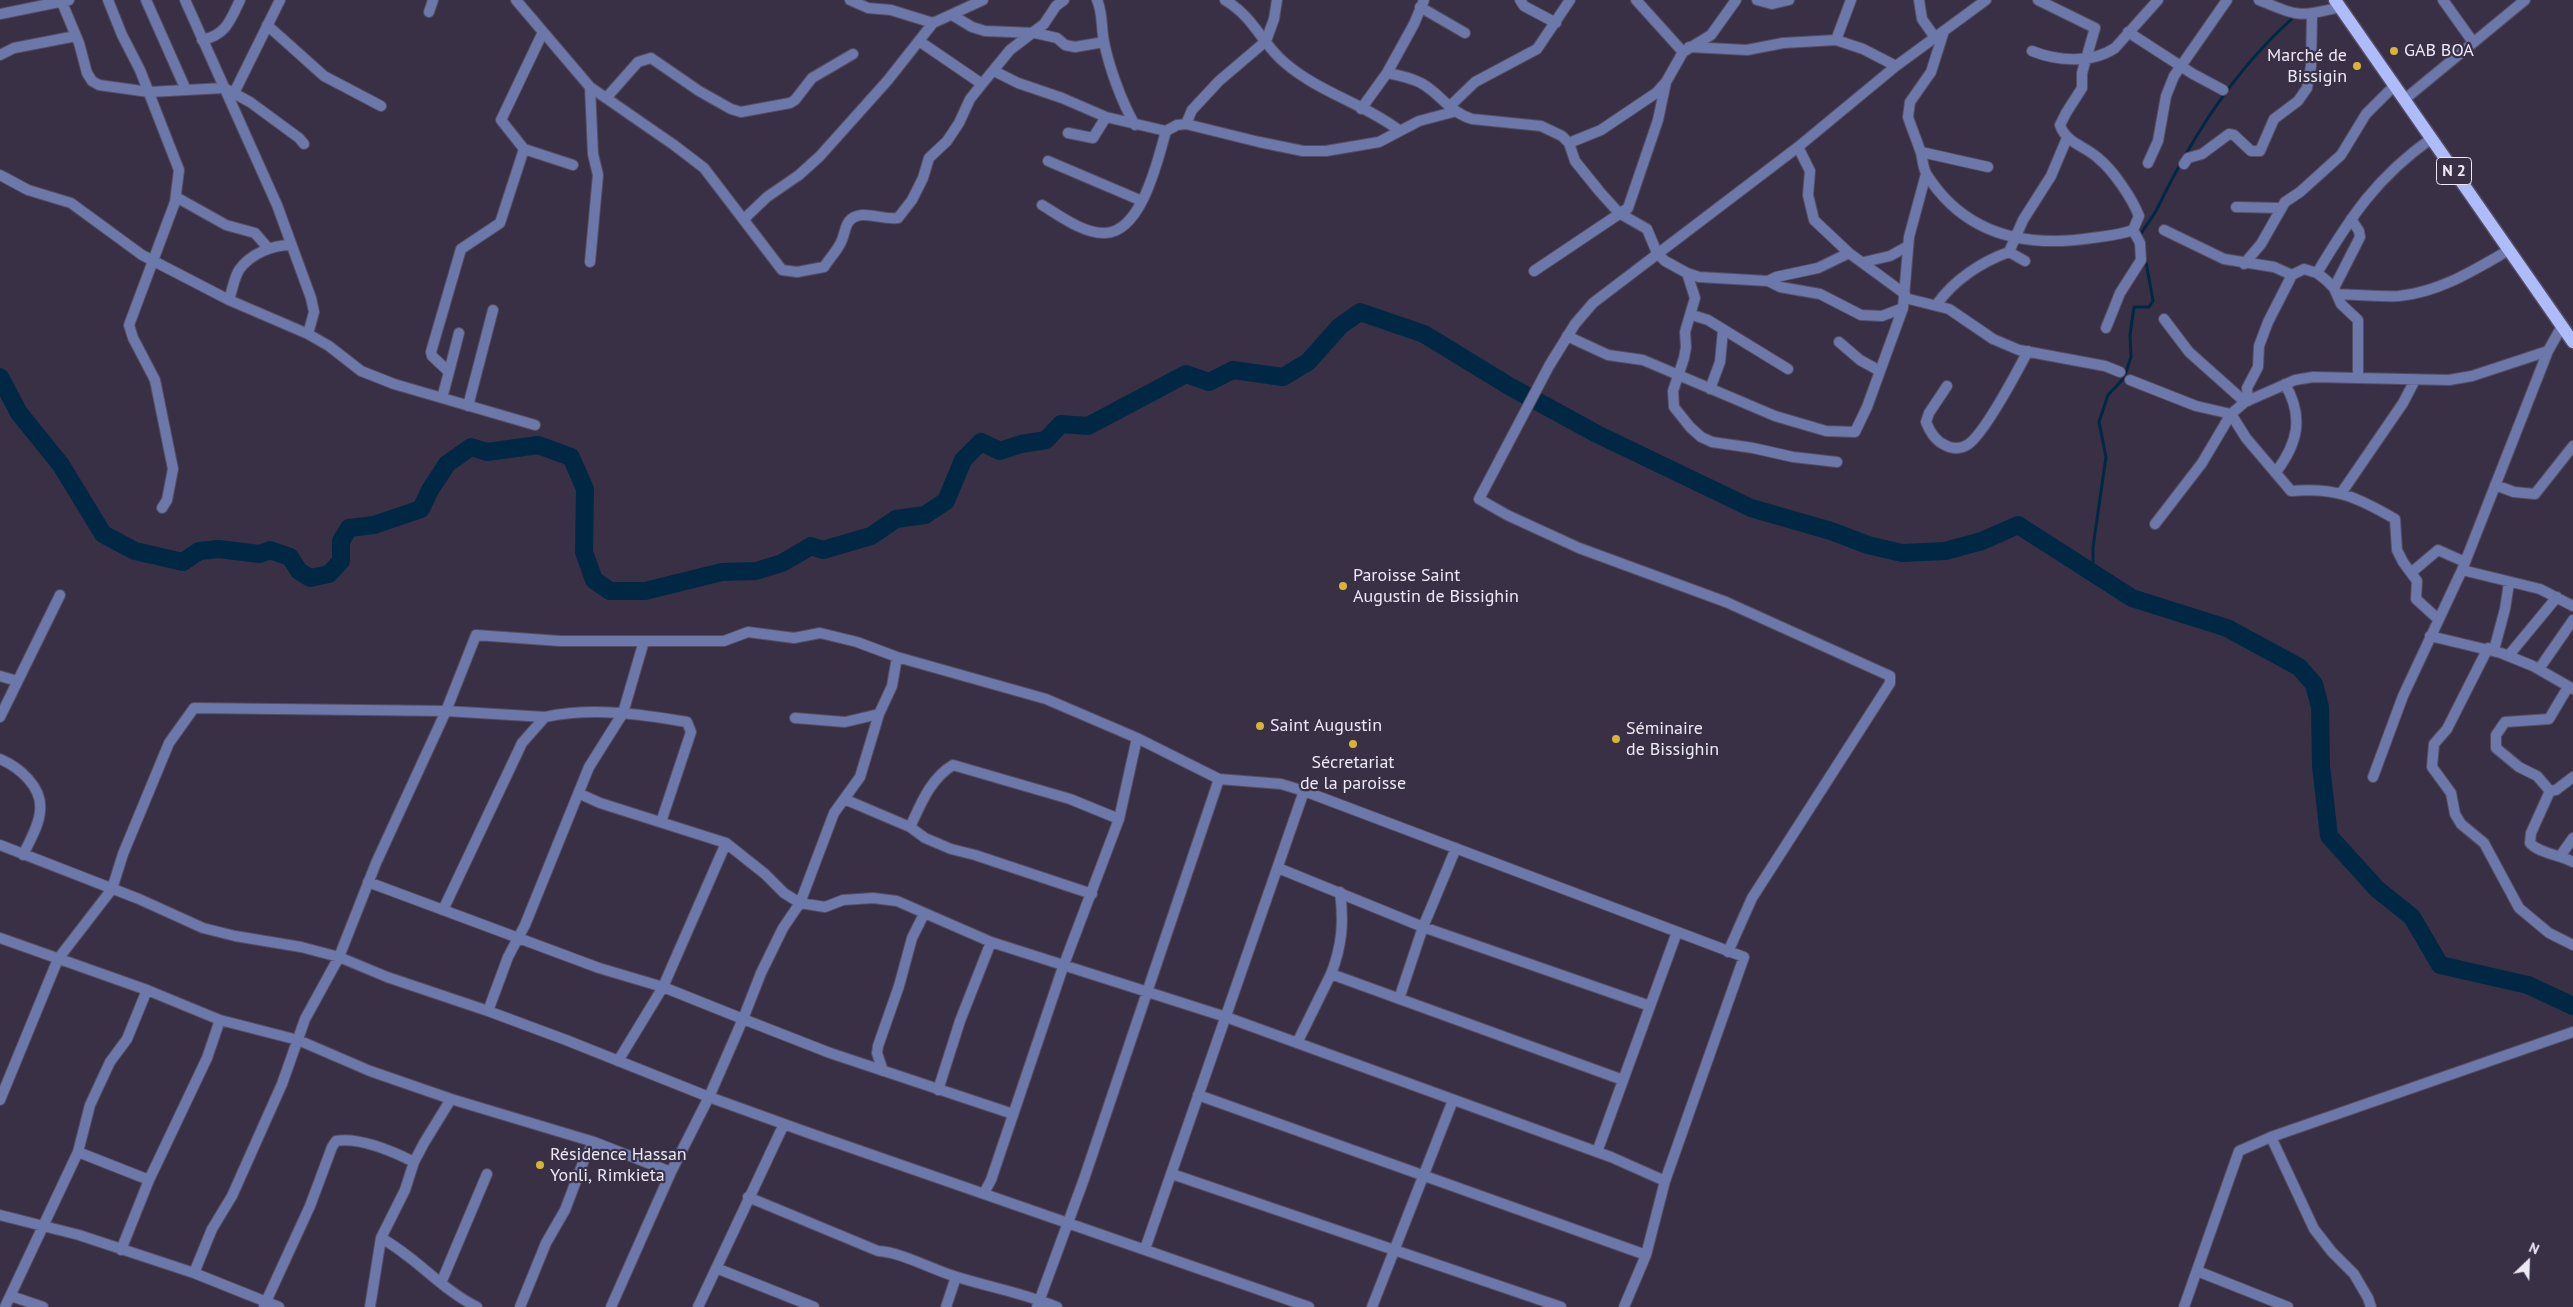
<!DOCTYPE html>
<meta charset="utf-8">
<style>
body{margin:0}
#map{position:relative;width:2573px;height:1307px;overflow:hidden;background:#393046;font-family:"PT Sans",sans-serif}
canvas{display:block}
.north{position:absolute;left:2503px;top:1237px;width:50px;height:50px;-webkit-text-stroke:4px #393046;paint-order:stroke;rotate:24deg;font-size:14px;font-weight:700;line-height:20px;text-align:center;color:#ede8f6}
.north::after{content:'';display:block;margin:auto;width:18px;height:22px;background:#ede8f6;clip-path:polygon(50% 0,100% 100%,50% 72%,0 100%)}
</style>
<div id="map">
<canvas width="2573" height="1307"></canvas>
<div class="north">N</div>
</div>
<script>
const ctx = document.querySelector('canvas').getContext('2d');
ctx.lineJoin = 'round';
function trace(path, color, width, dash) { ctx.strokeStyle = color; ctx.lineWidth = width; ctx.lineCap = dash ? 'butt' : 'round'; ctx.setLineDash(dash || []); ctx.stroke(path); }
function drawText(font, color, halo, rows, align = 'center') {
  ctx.font = font + ' "PT Sans",sans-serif'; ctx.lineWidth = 4.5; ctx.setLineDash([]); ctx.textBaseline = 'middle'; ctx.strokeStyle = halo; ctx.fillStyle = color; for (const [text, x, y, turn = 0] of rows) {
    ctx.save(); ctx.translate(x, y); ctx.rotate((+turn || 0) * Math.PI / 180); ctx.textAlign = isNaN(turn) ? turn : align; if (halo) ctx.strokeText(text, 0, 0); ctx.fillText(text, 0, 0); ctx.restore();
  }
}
trace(new Path2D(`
 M 2139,238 C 2143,228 2152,219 2157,209 C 2192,137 2234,70 2294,17
 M 2093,572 L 2093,547 L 2106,457 L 2099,422 L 2108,395 L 2124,378 L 2131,357 L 2130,335 L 2134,307 L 2149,307 L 2153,301 L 2145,256`), '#002845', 3);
trace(new Path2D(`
 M 0,377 L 19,413 L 61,465 L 103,534 L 135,551 L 183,562 L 199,551 L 219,549 L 260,554 L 270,550 L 290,557 L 299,571 L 310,578 L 329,574 L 341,561 L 341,541 L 349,528 L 374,525 L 421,509 L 430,490 L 447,464 L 471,447 L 487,452 L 538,445 L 571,457 L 585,489 L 584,552 L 594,580 L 610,591 L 645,591 L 722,572 L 756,571 L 782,563 L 811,546 L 823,550 L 871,536 L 896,519 L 925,515 L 946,501 L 963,460 L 981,442 L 1000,451 L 1021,444 L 1046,440 L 1061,424 L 1088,426 L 1186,374 L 1209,382 L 1233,370 L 1283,377 L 1308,362 L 1340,326 L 1360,312 L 1424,334 L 1509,386 L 1597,434 L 1751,508 L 1831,531 L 1868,545 L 1902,553 L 1945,551 L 1982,541 L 2018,525 L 2132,598 L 2227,628 L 2299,667 L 2314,684 L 2320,707 L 2321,766 L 2329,836 L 2377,889 L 2412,917 L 2440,965 L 2528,985 L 2573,1006`), '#002845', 18);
const minor = new Path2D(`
 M 61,0 L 79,43 L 87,73 L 92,81 L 99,85 L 149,92 L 224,88 L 250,102 L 299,138 L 304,144
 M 108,0 L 122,35 L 140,70 L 179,170 L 175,202 L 129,325 L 133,338 L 155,380 L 173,469 L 167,500 L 162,508
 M 146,0 L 186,90
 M 185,0 L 277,205 L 311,298 L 314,312 L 308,334 L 329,346 L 361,371 L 394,384 L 535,425
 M 516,0 L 590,87 L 674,145 L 704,168 L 782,270 L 797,272 L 824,267 C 829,259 836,252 840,244 C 847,232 843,217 862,215 C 874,214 885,220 898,218 L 912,200 L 923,178 L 929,158 L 947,141 L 959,123 L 970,99 L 982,84 L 1010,50 L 1044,24 L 1056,6 L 1064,0
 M 850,0 L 868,8 L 891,10 L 933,23
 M 1097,0 C 1103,13 1101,28 1104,42 C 1109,67 1122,103 1135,125
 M 1225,0 C 1255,18 1261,43 1285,63 C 1320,93 1365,104 1400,131
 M 1520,0 L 1524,6 L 1556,23
 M 1636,0 L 1683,52
 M 1757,0 L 1772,4 L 1789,0
 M 1919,0 L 1922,19 L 1936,39
 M 2038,0 L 2095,28 L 2082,73 L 2082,88 L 2066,113 L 2060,125 C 2066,143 2085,146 2098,158 C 2113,170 2132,198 2139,216 L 2133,230 L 2140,243 L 2141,260 L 2120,293 L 2106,328
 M 2443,0 L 2473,42
 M 1420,7 L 1465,33
 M 429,12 L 433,0
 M 0,14 L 69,0
 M 952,15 L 972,27 L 985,31 L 1035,33 L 1057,38 L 1065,45 L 1075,47 L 1104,42
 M 267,25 L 324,76 L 381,106
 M 543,32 L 501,120 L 524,149 L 573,165
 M 2128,32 L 2193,74 L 2223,90
 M 1943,34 L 1931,72 L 1910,102 L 1908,117 C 1912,129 1917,141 1921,153 C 1923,161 1923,169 1927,175 C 1965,235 2026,248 2092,238 C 2105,236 2120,235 2133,230
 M 202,40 C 226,35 230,21 240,0
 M 1836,40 L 1851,0
 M 919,41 L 982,84
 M 1689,47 L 1747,50 L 1783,43 L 1836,40 L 1863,49 L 1896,66
 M 2032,51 C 2057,61 2091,64 2115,48 L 2158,0
 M 0,55 L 14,48 L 76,36
 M 994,71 L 1018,83 L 1062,98 L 1106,117 L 1166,131 L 1177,125 L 1186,124 L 1259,142 L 1303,151 L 1326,151 L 1379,142 L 1419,121 L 1453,112
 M 1387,73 C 1398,75 1411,78 1421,83 C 1441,94 1449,112 1472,119 L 1541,126 L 1562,136 L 1569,143 L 1575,161 L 1600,192 L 1619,213 L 1647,229 L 1657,253 L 1665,261 L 1687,273 L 1695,298 L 1685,332 L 1686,347 L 1684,358 L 1673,391 L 1674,407 L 1690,427 L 1701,437 L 1712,442 L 1753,448 L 1793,457 L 1837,462
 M 590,87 L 593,154 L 598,175 L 590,262
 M 234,93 L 280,0
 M 607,97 L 638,62 L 651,58 L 699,91 L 731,109 L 741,112 L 790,103 L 795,100 L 812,78 L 853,54
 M 2405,99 L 2525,0
 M 1449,107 L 1475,82 L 1537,49 L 1570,0
 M 1361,109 L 1387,73 L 1414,24 L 1424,0
 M 1186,124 L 1192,110 L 1219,81 L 1266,41 L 1274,19 L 1277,0
 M 1068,133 L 1093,138 L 1106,117
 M 1569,143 L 1601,130 L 1656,93 L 1666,82 L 1683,52 L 1711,35 L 1736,0
 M 1798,147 L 1810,171 L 1808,195 L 1814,220 L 1849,253 L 1905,294
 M 1921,152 L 1988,167
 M 1048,161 L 1142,201
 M 2148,163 L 2158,141 L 2166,96 L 2174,76 L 2227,0
 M 2184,164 L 2188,158 L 2202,154 L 2229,134 L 2234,135 L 2251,151 L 2260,151 L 2274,119 L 2298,101 L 2307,88 L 2311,66 L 2312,15
 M 0,175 L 28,190 L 71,203 L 142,255 L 229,300 L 308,334
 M 176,197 L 226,225 L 255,233 L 268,248
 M 1042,205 C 1060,216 1084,234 1105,233 C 1142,232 1158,159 1166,131
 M 2236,207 L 2280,208
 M 745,218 L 767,197 L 799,175 L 820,156 L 888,80 L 933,23 L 983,0
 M 2164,230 L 2224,259 L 2274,267 L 2292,275
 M 2009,252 L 2023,220 L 2051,176 L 2067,138
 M 1864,262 L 1890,256 L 1908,246
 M 2244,264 L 2261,244 L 2285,202 L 2300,192 L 2341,155 L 2366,114 L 2395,85
 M 1534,271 L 1628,208 L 1658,120 L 1666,82
 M 1687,273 L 1699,277 L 1768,281 L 1776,277 L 1818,268 L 1849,253
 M 2317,273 C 2351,216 2377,177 2432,138
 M 1768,281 L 1780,287 L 1820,294 L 1861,315 L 1882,316 L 1903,308
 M 2334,288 L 2360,237 L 2359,231 L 2351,219
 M 2337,294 C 2357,295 2379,297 2399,296 C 2440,292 2474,270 2509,250
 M 1905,298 L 1949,309 L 1993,339 L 2019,350 L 2105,366 L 2120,372
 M 229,300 C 232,291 234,278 239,270 C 250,254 272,245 291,245
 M 1937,304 C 1954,280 1981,262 2009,252 L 2025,261
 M 1692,315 L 1708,320 L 1788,369
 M 2164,319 L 2189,352 L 2245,402
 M 1567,336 L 1608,355 L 1643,360 L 1775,416 L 1826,431 L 1855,432 L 1867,407 L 1903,308 L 1909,237 L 1926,174
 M 1839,342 L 1860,360 L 1880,371
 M 449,372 L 459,333
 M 2130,380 L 2196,406 L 2231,414 L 2246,438 L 2291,491 C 2336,487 2357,497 2395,519 L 2397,550 L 2403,562 L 2417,581 L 2416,599 L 2438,619
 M 1947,386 L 1929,413 L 1926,422 C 1930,432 1935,441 1945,445 C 1952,449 1960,449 1967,445 C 1983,436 2018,370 2028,351
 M 1710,389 L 1720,362 L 1723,330
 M 442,398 L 449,372 L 432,356 L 431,352 L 461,249 L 500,223 L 524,149
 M 2248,401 L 2247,388 L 2258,367 L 2259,346 L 2268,322 L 2292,275 L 2304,269 L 2317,273 L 2326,280 L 2334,288 L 2341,304 L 2358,320 L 2358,376
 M 468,406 L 493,310
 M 2276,472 C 2298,443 2304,417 2285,384
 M 2495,485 L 2514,492 L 2535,494 L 2573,446
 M 2342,492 L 2403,403 L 2415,380
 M 2155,524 L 2202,463 L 2231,414 L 2245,402 L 2295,380 L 2313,377 L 2449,380 L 2472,376 L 2548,351
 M 2462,570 L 2540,589 L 2573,606
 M 2412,572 L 2438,550 L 2465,562
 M 2430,636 L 2501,653 L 2533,666 L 2573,689
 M 2488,648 L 2447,729 L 2434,744 L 2432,767 L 2451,793 L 2455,814 L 2461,824 L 2484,843 L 2519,908 L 2549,933 L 2573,945
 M 2494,650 L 2505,609 L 2509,583
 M 2509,655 L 2557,597
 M 2539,669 L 2573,620
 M 0,676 L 17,681
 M 0,717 L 60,595
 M 795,718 L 845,722 L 879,714
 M 0,759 C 19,767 43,787 40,811 C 39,826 29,842 23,855
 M 2373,777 L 2403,696 L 2462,570 L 2548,351 L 2562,326
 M 2550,791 L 2537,776 L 2519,767 L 2496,748 L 2496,735 L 2505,722 L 2549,719 L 2568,687
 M 2550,791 L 2531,833 L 2530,843 C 2538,853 2561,855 2573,862
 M 2550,791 L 2556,790 L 2573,777
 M 580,794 L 600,803 L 726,843 L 765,874 L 784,893 L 800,903 L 825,907 L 843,900 L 873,898 L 897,901 L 991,942 L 1226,1017 L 1611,1157 L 1665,1181
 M 844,799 L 910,827 L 925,838 L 951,849 L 975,855 L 1092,894
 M 910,827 C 921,804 930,779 953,765 L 1070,799 L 1119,819
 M 0,845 L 139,899 L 203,928 L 235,936 L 301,947 L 339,957 L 387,977 L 488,1011 L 566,1040 L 709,1097 L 806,1132 L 1309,1307
 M 2561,855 L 2573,838
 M 1278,868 L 1423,927 L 1650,1006
 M 368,882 L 599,968 L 663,987 L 743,1019 L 761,973 L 783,928 L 800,903 L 834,813 L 860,777 L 879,714 L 892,686 L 897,657
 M 443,910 L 522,743 L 545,717 C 592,707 640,714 687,722 L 691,732 L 661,822
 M 0,938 L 147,990 L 220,1020 L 298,1040 L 370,1071 L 451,1099 L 594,1142 L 671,1172
 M 1728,952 L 1752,898 L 1890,683 L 1890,676 L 1726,602 L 1579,548 L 1507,515 L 1479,499 L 1549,366 L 1575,324 L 1593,303 L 1798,147 L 1896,66 L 1986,0
 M 1331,974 C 1342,946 1344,922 1340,892
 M 1399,999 L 1423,927 L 1456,848
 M 488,1011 L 508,957 L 525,925 L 589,767 L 623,713 L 644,641
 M 1297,1043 L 1331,974 L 1623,1080
 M 618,1061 L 663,987 L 726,843
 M 883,1071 L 877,1053 L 878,1046 L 899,986 L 912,938 L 924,914
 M 938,1090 L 960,1021 L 991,942
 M 1198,1095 L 1646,1255
 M 0,1100 L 58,959 L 112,889 L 123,854 L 169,743 L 194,708 L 446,711 L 545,717
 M 2271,1137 L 2314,1229 L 2332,1252 L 2354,1274 L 2368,1298 L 2371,1307
 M 78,1152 L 149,1180
 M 1597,1152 L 1677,932
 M 1172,1174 L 1561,1307
 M 984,1193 L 991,1180 L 1063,967 L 1119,819 L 1137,738
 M 748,1197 L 878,1251 C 901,1252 931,1269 954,1276 C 988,1287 1024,1293 1057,1307
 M 0,1215 L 79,1235 L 194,1273 L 279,1307
 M 381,1238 C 416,1257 442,1290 477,1307
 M 1145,1249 L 1304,791
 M 121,1250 L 149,1180 L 207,1058 L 220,1020
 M 716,1268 L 814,1307
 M 2197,1271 L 2288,1307
 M 194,1273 L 212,1229 L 232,1196 L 282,1084 L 305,1019 L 339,957 L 376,863 L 446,711 L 476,635 L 560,641 L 724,641 L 748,632 L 794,638 L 820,633 L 857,642 L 897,657 L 1046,699 L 1137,738 L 1219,779 L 1281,784 L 1304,791 L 1744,957 L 1665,1181 L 1646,1255 L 1624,1307
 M 441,1283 L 487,1174
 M 11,1296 L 43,1307
 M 264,1306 L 310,1206 L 332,1147 L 336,1141 C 359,1137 394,1152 414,1162
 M 5,1307 L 78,1152 L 90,1105 L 110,1062 L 127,1039 L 147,990
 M 370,1307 L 381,1238 L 405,1190 L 414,1162 L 424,1143 L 451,1099
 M 520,1307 L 546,1243 L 565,1210 L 584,1160 L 594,1142
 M 611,1307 L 671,1172 L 709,1097 L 743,1019 L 830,1053 L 1013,1114
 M 698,1307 L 784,1124
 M 946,1307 L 956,1277
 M 1037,1307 L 1084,1179 L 1219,779
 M 1372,1307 L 1453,1100`);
const tertiary = new Path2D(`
 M 2259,0 C 2298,16 2298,18 2340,7
 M 2184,1307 L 2239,1151 L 2271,1137 L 2573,1032`);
const primary = new Path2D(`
 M 2335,0 L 2573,342`);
trace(minor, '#564d62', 12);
trace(tertiary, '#564d62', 12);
trace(primary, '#564d62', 15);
trace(minor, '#6c77aa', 10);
trace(tertiary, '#6c77aa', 10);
trace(primary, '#aebcfb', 12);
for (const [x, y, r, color] of [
 [2394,51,5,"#d9b334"],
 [2357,66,5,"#d9b334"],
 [1343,586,5,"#d9b334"],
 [1260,726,5,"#d9b334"],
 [1616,739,5,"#d9b334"],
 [1353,744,5,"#d9b334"],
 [540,1165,5,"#d9b334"]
]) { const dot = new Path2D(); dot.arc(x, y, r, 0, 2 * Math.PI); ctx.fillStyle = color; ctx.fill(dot); trace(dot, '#393046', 2); }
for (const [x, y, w] of [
 [2454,171,35]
]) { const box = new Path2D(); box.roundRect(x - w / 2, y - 13.5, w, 27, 4); ctx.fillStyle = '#393046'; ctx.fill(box); trace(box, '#ede8f6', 1); }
drawText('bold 16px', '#ede8f6', null, [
 ["N 2",2454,171]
]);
drawText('18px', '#ede8f6', '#393046', [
 ["GAB BOA",2404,51],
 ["Marché de",2347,56,"right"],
 ["Bissigin",2347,77,"right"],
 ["Paroisse Saint",1353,576],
 ["Augustin de Bissighin",1353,597],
 ["Saint Augustin",1270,726],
 ["Séminaire",1626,729],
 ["de Bissighin",1626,750],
 ["Sécretariat",1353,763,"center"],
 ["de la paroisse",1353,784,"center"],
 ["Résidence Hassan",550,1155],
 ["Yonli, Rimkieta",550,1176]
], 'left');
</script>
